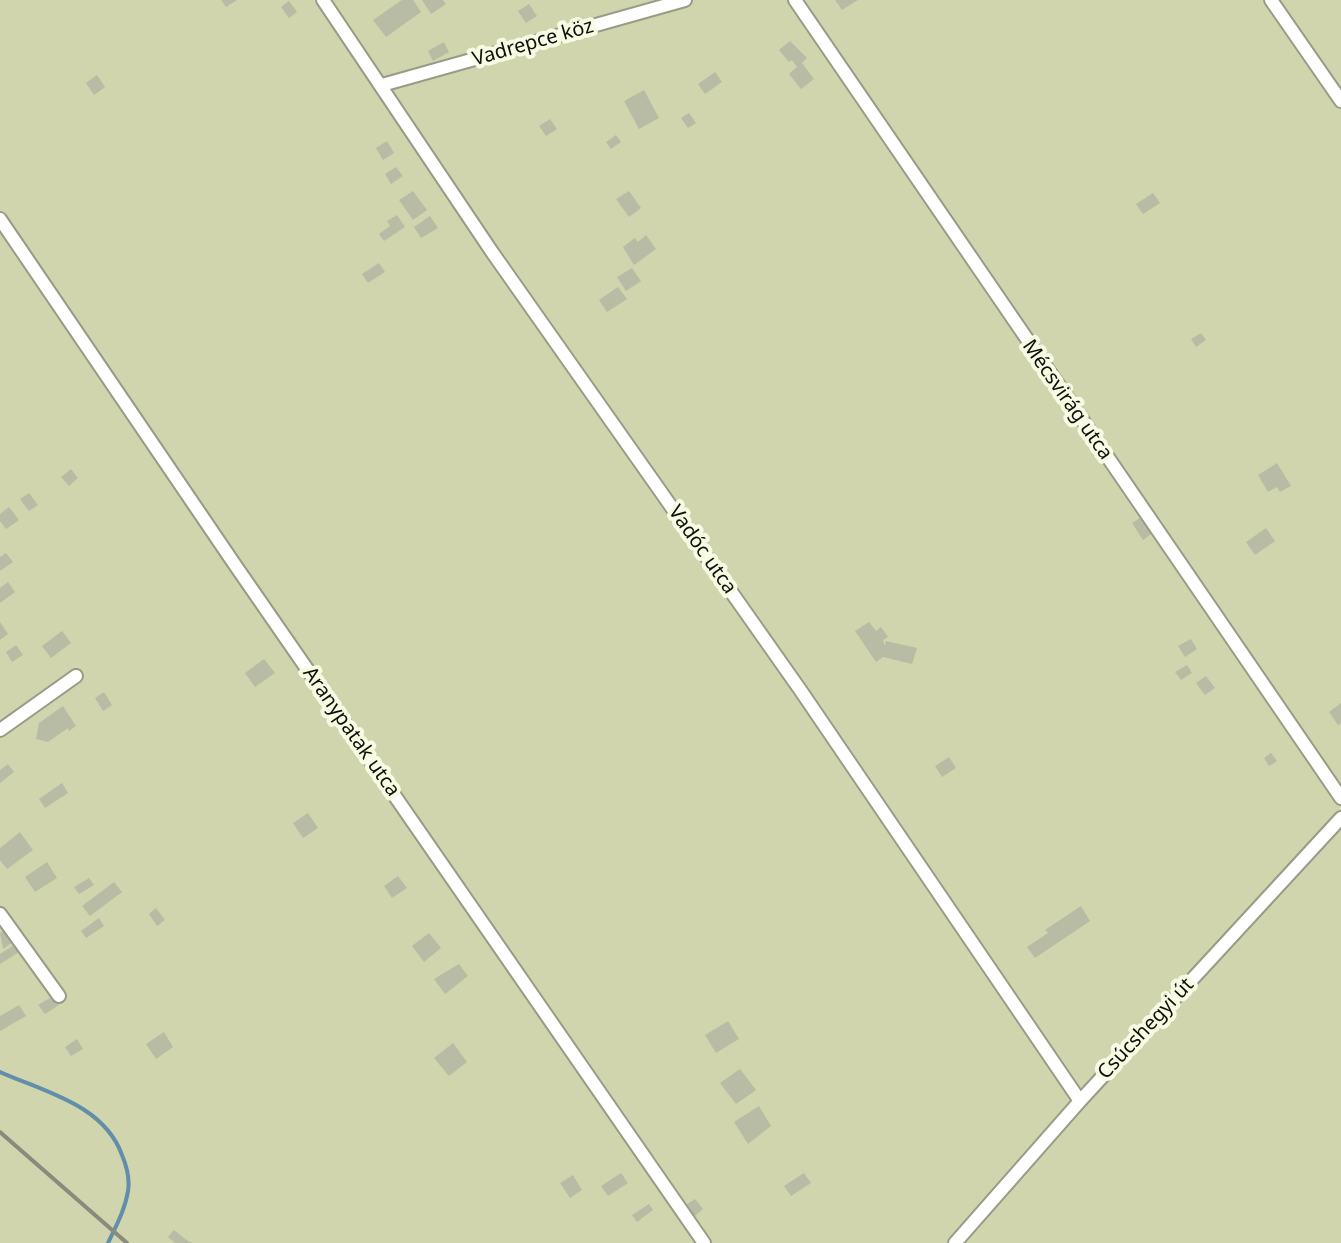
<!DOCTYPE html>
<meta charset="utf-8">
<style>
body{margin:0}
canvas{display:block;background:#f7fbe3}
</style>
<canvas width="1341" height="1243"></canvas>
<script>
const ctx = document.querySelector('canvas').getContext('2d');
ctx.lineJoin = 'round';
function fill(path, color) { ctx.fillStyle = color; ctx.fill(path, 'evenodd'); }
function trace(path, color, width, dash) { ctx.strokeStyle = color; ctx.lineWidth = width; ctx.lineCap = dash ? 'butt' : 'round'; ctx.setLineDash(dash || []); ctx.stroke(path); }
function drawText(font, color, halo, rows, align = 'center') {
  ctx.font = font + ' "Noto Sans",sans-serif'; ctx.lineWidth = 8; ctx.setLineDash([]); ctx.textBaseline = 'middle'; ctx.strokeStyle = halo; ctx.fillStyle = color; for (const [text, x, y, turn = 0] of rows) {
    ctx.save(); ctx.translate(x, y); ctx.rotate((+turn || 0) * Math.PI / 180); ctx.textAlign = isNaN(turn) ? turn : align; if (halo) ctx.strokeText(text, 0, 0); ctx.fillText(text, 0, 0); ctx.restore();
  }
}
fill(new Path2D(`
 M 0,0 L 1341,0 L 1341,1243 L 0,1243 Z`), '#d0d5ad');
trace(new Path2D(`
 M 0,1072 C 45,1092 104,1105 122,1155 C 127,1167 130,1179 128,1191 C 125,1210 116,1226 108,1243`), '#628ea9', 4);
fill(new Path2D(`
 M 221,0 L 237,0 L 226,7 Z
 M 402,0 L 413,0 L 421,12 L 386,37 L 373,20 Z
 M 422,0 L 443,0 L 446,4 L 431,14 Z
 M 835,0 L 858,0 L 842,10 Z
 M 289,1 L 297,12 L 289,18 L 281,7 Z
 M 529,4 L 537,16 L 526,23 L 518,11 Z
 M 790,41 L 807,58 L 802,63 L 814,79 L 801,89 L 789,74 L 797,67 L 792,60 L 789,62 L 779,50 Z
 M 444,42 L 449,52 L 433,61 L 428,51 Z
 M 715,72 L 722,82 L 705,94 L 698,84 Z
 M 97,75 L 105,87 L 94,95 L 86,83 Z
 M 644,90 L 659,118 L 639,129 L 624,101 Z
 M 689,113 L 696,123 L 688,128 L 681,118 Z
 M 550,119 L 557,129 L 546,136 L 539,126 Z
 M 616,135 L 621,142 L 611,149 L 606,142 Z
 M 387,141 L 394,153 L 383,160 L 376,148 Z
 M 396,167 L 403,176 L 391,184 L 385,174 Z
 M 413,191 L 427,210 L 413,220 L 399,200 Z
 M 629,191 L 641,208 L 629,217 L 616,199 Z
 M 1153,193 L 1160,203 L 1143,214 L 1136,204 Z
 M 397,215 L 405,227 L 384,241 L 379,234 L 390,226 L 387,221 Z
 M 430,216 L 438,228 L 421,238 L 414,227 Z
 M 646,235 L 656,249 L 634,265 L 623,247 L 635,238 L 638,242 Z
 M 379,263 L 385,272 L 368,283 L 362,274 Z
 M 632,268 L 641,281 L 626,291 L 617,277 Z
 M 618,287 L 627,299 L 607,312 L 599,300 Z
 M 1201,333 L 1206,340 L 1196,347 L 1191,339 Z
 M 1277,463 L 1291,486 L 1280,492 L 1277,487 L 1268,492 L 1258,475 Z
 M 71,469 L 78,478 L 69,486 L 61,477 Z
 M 29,493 L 38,505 L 29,511 L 20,499 Z
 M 9,507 L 19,520 L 6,529 L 0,521 L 0,514 Z
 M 1143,516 L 1154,532 L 1143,540 L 1132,523 Z
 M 1266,528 L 1275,541 L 1255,555 L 1246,542 Z
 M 6,553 L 13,562 L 0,571 L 0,557 Z
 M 8,582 L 15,592 L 0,603 L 0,588 Z
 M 0,622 L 8,634 L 0,640 Z
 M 869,622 L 876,631 L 881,627 L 888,637 L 883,640 L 885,646 L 886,641 L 917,648 L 912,664 L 883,657 L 876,662 L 855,631 Z
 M 62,631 L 71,643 L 51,658 L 42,646 Z
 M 1191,639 L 1197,649 L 1185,657 L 1178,646 Z
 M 16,645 L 23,655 L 12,662 L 6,652 Z
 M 264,659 L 275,673 L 255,687 L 245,673 Z
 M 1187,665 L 1192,673 L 1181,680 L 1175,672 Z
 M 1206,676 L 1215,688 L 1205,695 L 1196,683 Z
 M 104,692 L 112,705 L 103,711 L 95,698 Z
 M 1341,703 L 1341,723 L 1338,725 L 1329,712 Z
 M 63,706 L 76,726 L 69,731 L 68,728 L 48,742 L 36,739 L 39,723 Z
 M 1271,753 L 1277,761 L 1269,766 L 1264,758 Z
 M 949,757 L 956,768 L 942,777 L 935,766 Z
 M 8,764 L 14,772 L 0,783 L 0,770 Z
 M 62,783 L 68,793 L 45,808 L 39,799 Z
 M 308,813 L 318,828 L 303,838 L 293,823 Z
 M 20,832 L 33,850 L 7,869 L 0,860 L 0,848 Z
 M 47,862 L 57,878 L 35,892 L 25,877 Z
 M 398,876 L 407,888 L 392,898 L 384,886 Z
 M 89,878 L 94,885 L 79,894 L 74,887 Z
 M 114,882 L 122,892 L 90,916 L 82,906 Z
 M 1081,906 L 1090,921 L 1035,958 L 1027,947 L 1048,933 L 1045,930 Z
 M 156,908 L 165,920 L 157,926 L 149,914 Z
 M 99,918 L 104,926 L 86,938 L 81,931 Z
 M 5,930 L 13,942 L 3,949 L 0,933 Z
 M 429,933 L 441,948 L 424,962 L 412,946 Z
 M 14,945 L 19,952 L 0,964 L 0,954 Z
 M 459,964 L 468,976 L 445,994 L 434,979 Z
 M 53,996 L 59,1005 L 45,1014 L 38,1005 Z
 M 19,1005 L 26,1016 L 0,1031 L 0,1016 Z
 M 728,1021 L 739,1039 L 716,1053 L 705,1035 Z
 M 164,1032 L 173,1047 L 156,1059 L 146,1044 Z
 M 77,1039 L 83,1049 L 71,1056 L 65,1047 Z
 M 453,1043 L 467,1062 L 449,1076 L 434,1058 Z
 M 740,1069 L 756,1090 L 736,1104 L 720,1083 Z
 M 759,1106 L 771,1126 L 748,1144 L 734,1122 Z
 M 621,1173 L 628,1183 L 608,1196 L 601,1186 Z
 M 804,1173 L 811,1183 L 791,1196 L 784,1186 Z
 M 573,1175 L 582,1190 L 570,1198 L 560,1183 Z
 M 695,1199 L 703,1209 L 695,1216 L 686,1205 Z
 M 649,1204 L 653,1210 L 637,1222 L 632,1215 Z
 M 174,1230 L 185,1239 L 192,1243 L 175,1243 L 168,1237 Z`), '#b8bca5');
const street = new Path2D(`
 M 323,0 L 492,252 L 801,691 L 1080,1101
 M 795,0 L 1341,798
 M 1271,0 L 1341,101
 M 382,85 L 685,0
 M 0,219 L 233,562 L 704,1243
 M 0,730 L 76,676
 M 0,914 L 59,996
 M 955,1243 L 1080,1101 L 1341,818`);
trace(street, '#989b86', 16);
trace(street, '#fff', 12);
trace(new Path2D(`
 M 0,1132 L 127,1243`), '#898c7c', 4);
drawText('20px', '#0e0f08', '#f7fbe3', [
 ["Vadrepce köz",533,43,-16],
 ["Mécsvirág utca",1067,400,55],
 ["Vadóc utca",702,550,55],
 ["Aranypatak utca",351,732,55],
 ["Csúcshegyi út",1146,1029,-47]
]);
</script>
